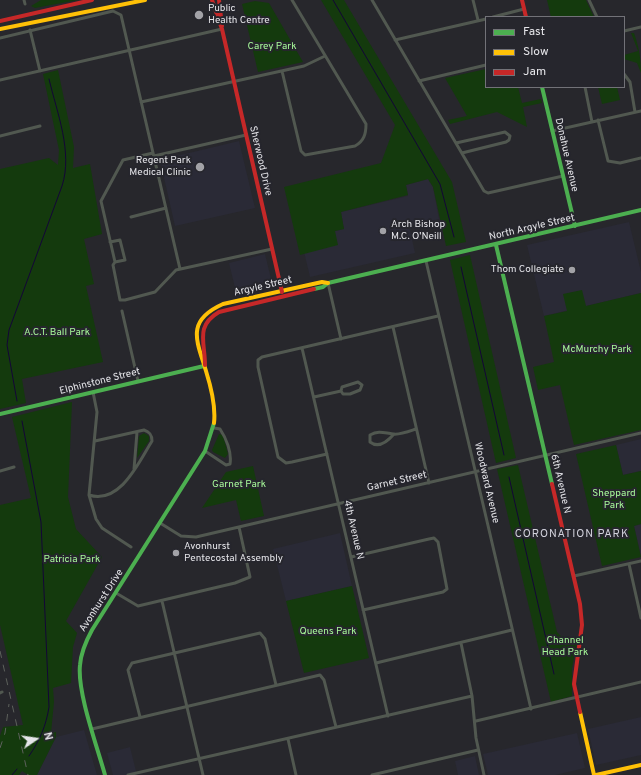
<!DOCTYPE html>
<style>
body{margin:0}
#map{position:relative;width:641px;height:775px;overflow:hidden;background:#27272c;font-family:Overpass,sans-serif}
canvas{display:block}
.legend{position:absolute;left:485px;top:16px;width:140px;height:72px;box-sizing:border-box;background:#26262d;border:1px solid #727278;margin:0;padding:5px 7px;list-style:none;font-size:12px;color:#e5e5e9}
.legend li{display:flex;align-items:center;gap:8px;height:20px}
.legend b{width:20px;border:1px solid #727278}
.north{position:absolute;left:16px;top:719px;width:40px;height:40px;-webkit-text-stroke:3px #26262d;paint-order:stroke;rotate:77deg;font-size:11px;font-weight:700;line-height:16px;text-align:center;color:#e5e5e9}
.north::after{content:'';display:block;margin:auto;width:14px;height:18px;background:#e5e5e9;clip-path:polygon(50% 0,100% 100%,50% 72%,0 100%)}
</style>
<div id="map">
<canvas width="641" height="775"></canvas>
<ul class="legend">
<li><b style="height:5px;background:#4caf50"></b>Fast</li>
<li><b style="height:5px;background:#ffc107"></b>Slow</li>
<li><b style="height:5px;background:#c62828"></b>Jam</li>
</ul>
<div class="north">N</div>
</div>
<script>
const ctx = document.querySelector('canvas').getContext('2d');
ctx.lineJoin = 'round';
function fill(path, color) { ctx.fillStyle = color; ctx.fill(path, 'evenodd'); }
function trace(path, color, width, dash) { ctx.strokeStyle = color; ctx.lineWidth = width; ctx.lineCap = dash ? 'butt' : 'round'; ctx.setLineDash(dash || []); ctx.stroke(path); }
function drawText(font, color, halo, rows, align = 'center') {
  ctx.font = font + ' Overpass,sans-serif'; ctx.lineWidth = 4; ctx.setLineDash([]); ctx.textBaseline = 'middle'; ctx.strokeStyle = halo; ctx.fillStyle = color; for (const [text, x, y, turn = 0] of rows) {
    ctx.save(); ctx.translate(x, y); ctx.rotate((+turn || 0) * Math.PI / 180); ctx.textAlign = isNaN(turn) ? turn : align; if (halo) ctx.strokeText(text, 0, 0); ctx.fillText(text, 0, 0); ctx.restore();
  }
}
fill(new Path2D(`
 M 239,141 L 255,208 L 175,226 L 160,160 Z
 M 428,179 L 433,187 L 439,219 L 409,226 L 415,253 L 310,277 L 301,239 L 344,229 L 341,212 L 408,196 L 406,185 Z
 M 629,222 L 641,272 L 641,293 L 544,316 L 527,245 Z
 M 265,254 L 273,287 L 237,296 L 229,263 Z
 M 641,439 L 641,471 L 623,475 L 616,445 Z
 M 641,524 L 641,556 L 634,526 Z
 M 340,533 L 352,586 L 286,601 L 273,549 Z
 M 641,717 L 641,755 L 596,765 L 588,729 Z
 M 84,730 L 97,775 L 37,775 L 56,737 Z
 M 577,733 L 585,768 L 555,775 L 488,775 L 483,754 Z
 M 130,747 L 137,775 L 113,775 L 107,753 Z
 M 475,756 L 479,775 L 458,775 L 455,761 Z`), '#2a2a36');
fill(new Path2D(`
 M 41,0 L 78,0 L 35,8 L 31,6 Z
 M 321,0 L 344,0 L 452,182 L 466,242 L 446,246 L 433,187 L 428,179 L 406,185 L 408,195 L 341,212 L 344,229 L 335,231 L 338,245 L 300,255 L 284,187 L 381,163 L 395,125 Z
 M 547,0 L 586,0 L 594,17 L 551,17 Z
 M 255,1 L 269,3 L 303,62 L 258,72 L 242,4 Z
 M 631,33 L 634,33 C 639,47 641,59 641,73 L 637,63 L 624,59 L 624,55 L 638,51 Z
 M 486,69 L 486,87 L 518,87 L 522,103 L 541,99 L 542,103 L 523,107 L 527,127 L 497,112 L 450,124 L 448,120 L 467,116 L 445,78 Z
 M 58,70 L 74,147 L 73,168 L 90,164 L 102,234 L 84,239 L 94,284 L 86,286 L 103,362 L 22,379 L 26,403 L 0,409 L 0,169 L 49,158 L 58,165 L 59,150 L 43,74 Z
 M 598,87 L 617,87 L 620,100 L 602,104 Z
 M 470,255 L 516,458 L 496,463 L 450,260 Z
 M 582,290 L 586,306 L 641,293 L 641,430 L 574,445 L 560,385 L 538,390 L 533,367 L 554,362 L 544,316 L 567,311 L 563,294 Z
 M 72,402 L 68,497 L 76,529 L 102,557 L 66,621 L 77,633 L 73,647 L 71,683 L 53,688 L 54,702 L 51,733 L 56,732 L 56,737 L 37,775 L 28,775 L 22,771 L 19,775 L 0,775 L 0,736 L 3,727 L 23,725 L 0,625 L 0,505 L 31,498 L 12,417 Z
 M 144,433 L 149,436 L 149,441 L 137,458 L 139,436 Z
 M 219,434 L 223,435 L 228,454 L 225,458 L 213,452 L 212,450 Z
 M 616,445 L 623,475 L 641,471 L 641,524 L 634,526 L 641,557 L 602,566 L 576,454 Z
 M 518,465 L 557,632 L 561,636 L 578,637 L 572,668 L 572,696 L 551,702 L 497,469 Z
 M 253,466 L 264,516 L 241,521 L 236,500 L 202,508 L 226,472 Z
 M 352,586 L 369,658 L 304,673 L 286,601 Z`), '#143a0d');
trace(new Path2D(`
 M 333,0 L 440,184 L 454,237
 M 461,267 L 504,455
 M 17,401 L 7,345 L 9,330 L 62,186 C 73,152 57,113 49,79
 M 22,421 L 41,522 L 49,707 C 46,726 40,740 29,756
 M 509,477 L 554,674
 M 12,775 L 17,769`), '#130537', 1);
trace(new Path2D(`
 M 24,0 L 25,4
 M 372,0 L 484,191 L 488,193 L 563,176
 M 473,0 L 478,20
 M 589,0 L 597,17
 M 493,17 L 524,9
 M 30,30 L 40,71
 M 624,31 L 641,27
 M 0,38 L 113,11 L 121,15 L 180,269
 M 395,40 L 486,19
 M 282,71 L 301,151 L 305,155 L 355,146 C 364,141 366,134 366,124 L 292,0
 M 624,74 L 630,82 L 635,112
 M 0,80 L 222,29
 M 419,81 L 486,65
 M 585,87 L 592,122
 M 141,102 L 304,66 L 325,56
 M 598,120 L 608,161 L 620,163 L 641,158
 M 552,131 L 641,111
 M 0,136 L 40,126
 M 456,143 L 505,132 L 510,136 L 509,140 L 506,142 L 462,153
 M 153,153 L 123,160 L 101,201 L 115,262 L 113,265 L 120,300 L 125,300 L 155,292 L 176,270 L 272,249
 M 154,156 L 246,135
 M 131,217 L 166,208
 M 110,242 L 120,240 L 125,260 L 115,262
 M 426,261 L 531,709
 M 328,283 L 341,339
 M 122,311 L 138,381
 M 393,327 L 429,483
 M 302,348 L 388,716
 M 93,392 L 97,412 L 89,495 L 96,519 L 102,528 L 131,547
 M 314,397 L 341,391 L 343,394 L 350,394 L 360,390 L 362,385 L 358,382 L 342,387 L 341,391
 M 394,434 C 388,441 379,449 370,442 L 370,435 C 379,430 384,433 393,434 C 400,435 410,431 416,429
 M 205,451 L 226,465 L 230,464 C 232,452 226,438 220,429 L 214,428
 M 327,454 L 292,462 L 286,463 L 278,457 L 258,367 L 258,360 L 262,357 L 438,316
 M 134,469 L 137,432
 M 0,471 L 14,467
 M 89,495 C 120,505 139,462 152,441 C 152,435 150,432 144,430 L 95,441
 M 160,523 L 181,536 L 196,537 L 641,433
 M 351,557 L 429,539 L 434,538 L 438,542 L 447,589 L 443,592 L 363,610
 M 629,564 L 641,618
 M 574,576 L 641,561
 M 116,593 L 138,606 L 235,583 L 250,577 L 239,527
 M 162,601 L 203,775
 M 461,643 L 472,696 L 476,738 L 484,775
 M 376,663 L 512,630
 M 0,693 L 2,692
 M 140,717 L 128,670 L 132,663 L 260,633 L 265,639 L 276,685
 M 476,721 L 641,682
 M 92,729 L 320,675 L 324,680 L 336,727
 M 288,739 L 296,775
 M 128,775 L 472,696
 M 372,775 L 478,750`), '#515850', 3);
trace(new Path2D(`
 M 542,87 L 575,226
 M 496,245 L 552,484
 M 314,289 L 323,287 L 328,283 L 641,210
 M 0,414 L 204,366
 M 105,775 C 97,746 77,692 80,665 C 81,652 86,641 92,630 L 205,451 L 214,423`), '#4caf50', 4);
trace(new Path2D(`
 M 0,29 L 145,0
 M 214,423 C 216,406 211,387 206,371 C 197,341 185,321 223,304 L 322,282 L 328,283
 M 580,712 L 594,775
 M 596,775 L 641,765`), '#ffc107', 4);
trace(new Path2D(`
 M 212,0 L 222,29 L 282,292
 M 219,0 L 222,26
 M 522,0 L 526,17
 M 0,21 L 92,0
 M 205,365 C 205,342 195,326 219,312 L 314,289
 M 552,484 L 580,604 L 582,625 L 574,684 L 580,712`), '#c62828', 4);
trace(new Path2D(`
 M 0,651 L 28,775
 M 0,748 L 5,733 L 9,704`), '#5d615c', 1, [7, 7]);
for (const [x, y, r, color] of [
 [199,15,5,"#a2a2a7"],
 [200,167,5,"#a2a2a7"],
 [383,231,4,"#a2a2a7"],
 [572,270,4,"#a2a2a7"],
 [176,553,4,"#a2a2a7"]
]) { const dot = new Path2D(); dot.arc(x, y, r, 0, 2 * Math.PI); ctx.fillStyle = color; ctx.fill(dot); trace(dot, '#26262d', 1.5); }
drawText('10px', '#e5e5e9', '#26262d', [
 ["Public",208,9],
 ["Health Centre",208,21],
 ["Regent Park",191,161,"right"],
 ["Medical Clinic",191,173,"right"],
 ["Arch Bishop",391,225],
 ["M.C. O'Neill",391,237],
 ["Thom Collegiate",564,270,"right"],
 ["Avonhurst",184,547],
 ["Pentecostal Assembly",184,559]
], 'left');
drawText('10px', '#a8fa9a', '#26262d', [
 ["Carey Park",272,47],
 ["A.C.T. Ball Park",57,333],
 ["McMurchy Park",597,350],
 ["Garnet Park",239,485],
 ["Sheppard",614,494],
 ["Park",614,506],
 ["Patricia Park",72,560],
 ["Queens Park",328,632],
 ["Channel",565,641],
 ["Head Park",565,653]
]);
drawText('10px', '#e5e5e9', '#26262d', [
 ["Donahue Avenue",566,155,77],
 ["Sherwood Drive",260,161,77],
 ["North Argyle Street",532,228,-13],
 ["Argyle Street",263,287,-13],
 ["Elphinstone Street",100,382,-14],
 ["Garnet Street",397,482,-13],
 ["Woodward Avenue",486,483,77],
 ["6th Avenue N",560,484,77],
 ["4th Avenue N",353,530,77],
 ["Avonhurst Drive",102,601,-57]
]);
ctx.letterSpacing = '1px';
drawText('11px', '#d2d2dc', '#26262d', [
 ["CORONATION PARK",572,535]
]);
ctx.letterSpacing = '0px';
</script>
